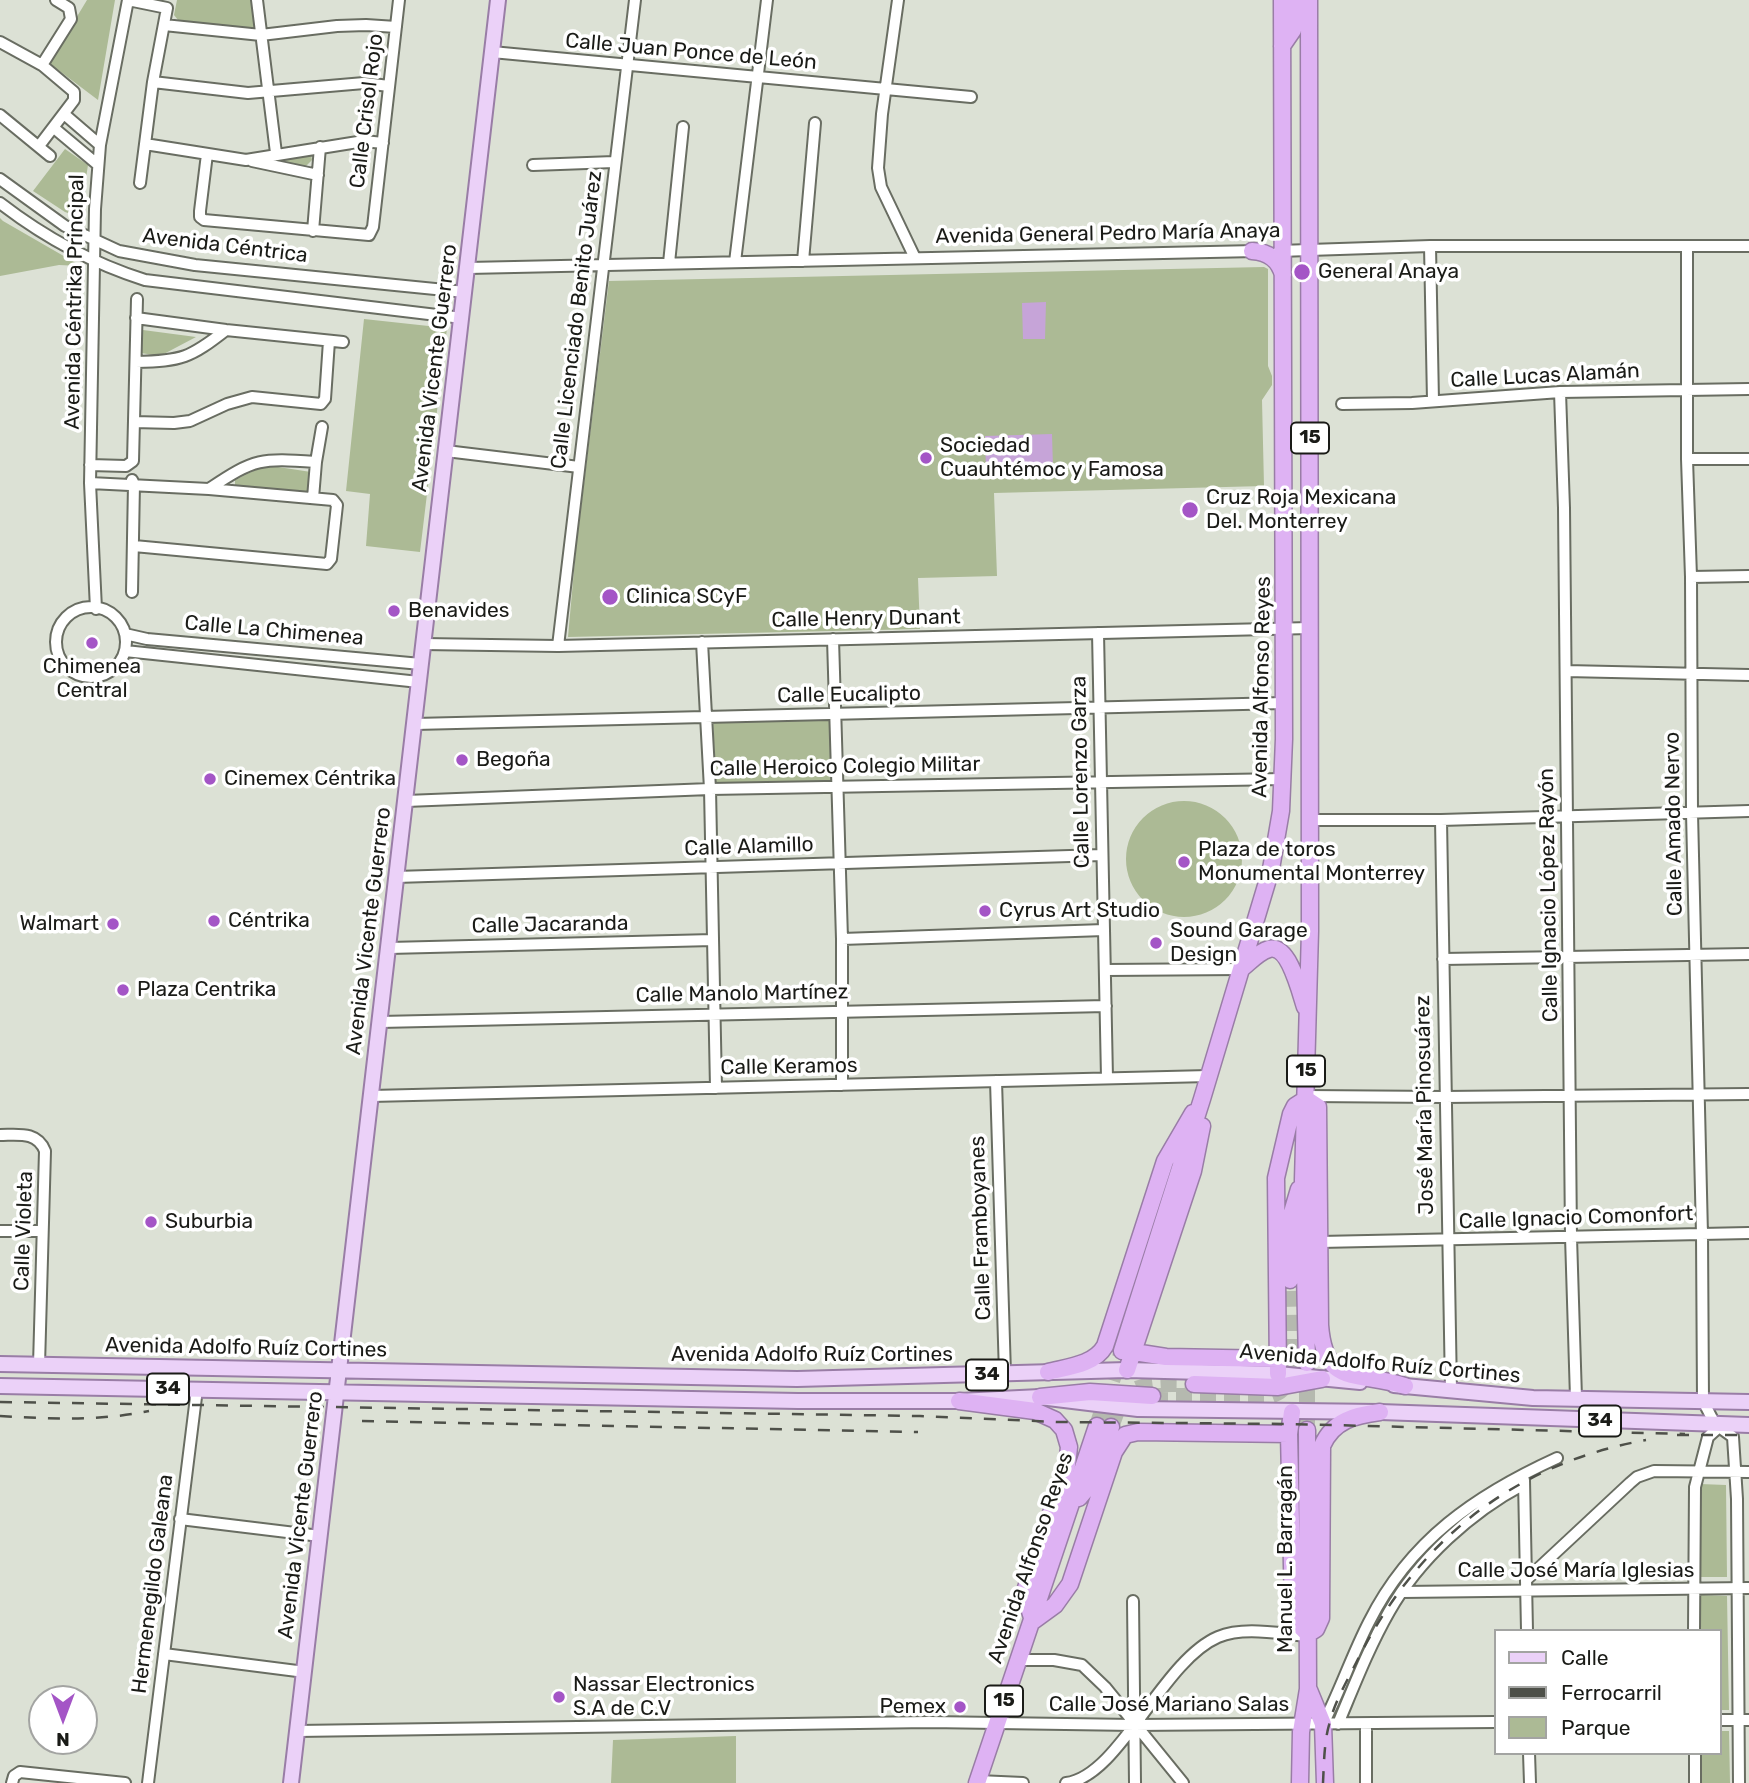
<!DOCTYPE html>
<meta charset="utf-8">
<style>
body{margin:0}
#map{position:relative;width:1749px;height:1783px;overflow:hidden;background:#dce1d5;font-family:Rubik,sans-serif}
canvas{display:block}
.legend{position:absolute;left:1494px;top:1629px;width:228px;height:126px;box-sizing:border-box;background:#fff;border:2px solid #a3a4a2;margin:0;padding:9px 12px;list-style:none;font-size:21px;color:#1a1b17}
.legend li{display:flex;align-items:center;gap:14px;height:35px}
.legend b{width:35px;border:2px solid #a3a4a2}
.north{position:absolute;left:28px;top:1685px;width:70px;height:70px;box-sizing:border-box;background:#fff;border:2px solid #a3a4a2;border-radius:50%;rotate:180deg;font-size:19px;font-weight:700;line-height:28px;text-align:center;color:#1a1b17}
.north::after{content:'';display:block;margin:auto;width:24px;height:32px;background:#a455c6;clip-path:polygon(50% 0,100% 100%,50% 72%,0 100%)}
</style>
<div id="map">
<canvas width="1749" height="1783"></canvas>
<ul class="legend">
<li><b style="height:9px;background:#ebd1f8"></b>Calle</li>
<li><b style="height:9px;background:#4e5049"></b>Ferrocarril</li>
<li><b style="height:19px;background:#acba95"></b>Parque</li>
</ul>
<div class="north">N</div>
</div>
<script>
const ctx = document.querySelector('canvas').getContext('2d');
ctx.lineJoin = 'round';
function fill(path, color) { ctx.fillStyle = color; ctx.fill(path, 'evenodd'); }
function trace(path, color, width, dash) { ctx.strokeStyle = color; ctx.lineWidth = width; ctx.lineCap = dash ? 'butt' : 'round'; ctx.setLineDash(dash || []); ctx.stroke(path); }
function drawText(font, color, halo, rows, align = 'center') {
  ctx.font = font + ' Rubik,sans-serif'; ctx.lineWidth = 7; ctx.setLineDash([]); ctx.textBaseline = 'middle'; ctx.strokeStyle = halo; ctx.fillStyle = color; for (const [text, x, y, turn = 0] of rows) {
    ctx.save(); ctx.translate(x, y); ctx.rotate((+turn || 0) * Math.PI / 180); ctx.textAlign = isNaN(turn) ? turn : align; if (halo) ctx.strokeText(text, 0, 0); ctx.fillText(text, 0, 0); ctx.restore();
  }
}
fill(new Path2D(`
 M 87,0 L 115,0 L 98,100 L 49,63 Z
 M 177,0 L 254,0 L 257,24 L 251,30 L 178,20 L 174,15 Z
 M 65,149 L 88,165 L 80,217 L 65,212 L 33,191 Z
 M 311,154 L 312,160 L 306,166 L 289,163 L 281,159 Z
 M 0,218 L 3,221 L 81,266 L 59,265 L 0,276 Z
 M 1264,267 L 1268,269 L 1268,366 L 1272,376 L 1272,385 L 1262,400 L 1264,486 L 994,493 L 997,576 L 918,578 L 920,629 L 568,637 L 576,548 L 609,281 Z
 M 364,319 L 447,328 L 420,552 L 366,546 L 370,494 L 346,491 Z
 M 143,330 L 196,337 L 160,356 L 141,353 Z
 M 265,465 L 311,472 L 308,494 L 235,486 L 235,480 Z
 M 833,717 L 834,784 L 716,786 L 713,720 Z
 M1126 859a58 58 0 1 1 116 0a58 58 0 1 1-116 0Z
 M 1700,1484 L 1726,1485 L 1727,1577 L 1700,1577 Z
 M 1701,1595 L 1727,1596 L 1729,1710 L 1719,1710 L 1719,1631 L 1701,1631 Z
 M 1719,1731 L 1729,1731 L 1730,1783 L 1702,1783 L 1701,1753 L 1719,1753 Z
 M 736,1736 L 736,1783 L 611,1783 L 613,1740 Z`), '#acba95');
fill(new Path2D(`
 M 1046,302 L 1045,339 L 1023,339 L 1022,303 Z
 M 1052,434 L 1053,468 L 986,470 L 985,436 Z`), '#c6a4d8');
trace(new Path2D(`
 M 1152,1396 L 1270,1396 C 1276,1394 1281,1392 1284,1387 C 1295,1371 1290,1302 1290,1280
 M 1097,1426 L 1122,1351
 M 1111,1427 C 1115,1417 1118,1405 1125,1397 C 1140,1380 1174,1385 1194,1384
 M 1307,1430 L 1307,1369`), '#b5b9af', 16, [16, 8]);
const minor = new Path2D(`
 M 128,0 L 167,8 L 153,82 L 140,183
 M 257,0 L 276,153
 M 898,0 L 882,114 L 878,168 L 881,187 L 915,258
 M 164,25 L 261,35 L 337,26 L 366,25 L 396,27
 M 0,42 L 42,65 L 74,92 L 74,100 L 39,146
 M 492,52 L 971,97
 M 42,65 L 71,19 L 69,8 L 56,0
 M 153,82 L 248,93 L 364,83 L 389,86
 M 64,114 L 100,145
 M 0,115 L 50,156
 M 54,128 L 97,164
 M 145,144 L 246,160 L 364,141 L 383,143
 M 207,154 L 200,211 L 200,217 L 204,220 L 369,235 L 373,227 L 399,0
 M 252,161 L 318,175
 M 533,165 L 614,162
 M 0,179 L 65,226 L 119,251 L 195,265 L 465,292
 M 0,203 C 44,237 91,263 145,280 L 462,318
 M 313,231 L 320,147
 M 1430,246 L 1433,401
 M 1687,246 L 1687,459 L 1691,577 L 1692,813 L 1702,1234 L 1703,1401 L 1715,1424 L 1733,1437 L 1737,1499 L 1739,1783
 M 1279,251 L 1430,246 L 1749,246
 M 803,261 L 815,123
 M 735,262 L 767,0
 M 669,263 L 683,127
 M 468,268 L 1256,251
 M 136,318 L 226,330 L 343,342
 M 136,362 C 182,361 190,358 226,330
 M 1560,392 L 1564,508 L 1571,1237 L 1576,1398
 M 1342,404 L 1412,403 L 1560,392 L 1749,389
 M 134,422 L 174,423 L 190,421 L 227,404 L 252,397 L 321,404 L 325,399 L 329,341
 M 446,451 L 579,467
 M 1687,459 L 1749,459
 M 90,465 L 126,466 L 133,461 L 137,299
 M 132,480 L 134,484 L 132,592
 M 90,483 L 209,489 L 333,500 L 337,505 L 331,559 L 327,564 L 134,546
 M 209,489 C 255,458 261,458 316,462
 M 313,498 L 316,462 L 322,427
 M 1691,577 L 1749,576
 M56 642a35 35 0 1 1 70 0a35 35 0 1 1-70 0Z
 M 96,609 L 90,483 L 95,209 L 100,145 L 128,0
 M 1098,633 L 1107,1078
 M 125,634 L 147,639 L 421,664
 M 833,639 L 842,939 L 842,1085
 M 702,642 L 710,789 L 716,1088
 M 423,644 L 558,646 L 1310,628
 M 558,646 L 635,0
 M 125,651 L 419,682
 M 1566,671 L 1749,675
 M 415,724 L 1284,703
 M 406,801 L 710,789 L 1284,779
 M 1310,820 L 1441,820 L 1749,811
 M 1441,820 L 1451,1390
 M 396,877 L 1102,855
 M 842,939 L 1104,930
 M 389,948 L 713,940
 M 1443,959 L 1749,954
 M 1105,970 L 1241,969
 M 380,1022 L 1106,1006
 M 996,1081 L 1005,1374
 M 371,1096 L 1209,1076
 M 1306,1096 L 1444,1097 L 1749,1094
 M 0,1135 C 18,1135 37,1131 45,1151 L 39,1365
 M 0,1231 L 42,1231
 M 1320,1242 L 1749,1233
 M 1524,1480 L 1527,1631
 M 180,1519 L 320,1536
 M 1526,1580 L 1630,1483 L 1637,1477 L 1654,1471 L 1749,1472
 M 1402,1592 L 1749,1588
 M 1133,1601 L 1135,1783
 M 1694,1631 L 1695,1487 L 1708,1437 L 1719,1427
 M 164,1654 L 305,1672
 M 1019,1660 L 1054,1660 L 1082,1665 L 1105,1687 L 1183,1783
 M 1719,1720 L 1749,1720
 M 1323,1724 C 1340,1691 1352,1655 1369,1622 C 1410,1540 1476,1495 1557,1458
 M 1338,1724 C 1354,1686 1369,1647 1389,1612 C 1419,1559 1471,1512 1524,1484
 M 1366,1724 L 1366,1783
 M 297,1731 L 929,1722 L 1134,1725 L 1495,1722
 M 1529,1753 L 1530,1783
 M 1695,1753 L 1695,1783
 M 978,1781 L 1023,1783
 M 12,1783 L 14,1776 L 20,1772 L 125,1783
 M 148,1783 L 197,1389
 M 1066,1783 C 1119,1777 1162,1661 1218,1637 C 1244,1626 1280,1634 1308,1636`);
const major = new Path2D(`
 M 0,1364 L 797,1379 L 1127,1370 L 1278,1374 L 1360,1382
 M 1394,1385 L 1533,1398 L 1749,1402
 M 0,1386 L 798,1401 L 959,1401 L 1040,1397 L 1138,1409 L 1380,1412 L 1749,1425
 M 291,1783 L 498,0`);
const highway = new Path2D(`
 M 1282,46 L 1293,30 L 1298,0
 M 1252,251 C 1269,252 1279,260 1283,275
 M 1241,969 C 1249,963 1258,952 1269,949 C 1289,944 1300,992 1305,1007
 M 1290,1280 L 1291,1216 L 1299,1189
 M 1122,1351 L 1202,1099 L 1271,869 L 1281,811 L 1284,739 L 1282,0
 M 1134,1352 L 1166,1357 L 1278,1359
 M 1307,1363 L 1303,1180 L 1310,931 L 1309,0
 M 1127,1370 L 1193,1171 L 1202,1126
 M 1048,1372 C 1068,1367 1094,1365 1105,1346 L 1165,1161 L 1193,1113
 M 1278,1374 L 1276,1178 L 1291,1114 L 1295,1106 L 1306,1099 L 1318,1107 L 1320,1325 C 1325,1389 1358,1370 1405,1386
 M 1194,1384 L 1278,1387 L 1322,1379
 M 1040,1397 L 1090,1392 L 1152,1396
 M 959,1401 L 1035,1411 L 1055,1420 L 1064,1430 L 1069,1447 L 1067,1465 L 1026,1588 L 1026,1598 L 1033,1621
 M 1292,1412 L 1289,1434 L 1293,1609 L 1296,1622 L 1308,1634 L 1316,1629 L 1321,1618 L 1322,1446 C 1333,1420 1356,1415 1380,1412
 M 1079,1498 L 1089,1486 L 1111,1427
 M 1033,1621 L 1055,1605 L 1070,1584 L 1114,1452 L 1125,1435 L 1138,1432 L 1289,1434
 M 1309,1690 L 1323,1724 L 1325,1783
 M 977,1783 L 1097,1426
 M 1300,1783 L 1301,1732 L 1308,1689 L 1307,1430`);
trace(minor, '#696d62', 14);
trace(major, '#997da6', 18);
trace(highway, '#997da6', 19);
trace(minor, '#fff', 10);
trace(major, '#ebd1f8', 14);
trace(highway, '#deb2f3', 16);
trace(new Path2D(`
 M 0,1402 L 920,1416 L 1058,1422 L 1290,1424 L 1685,1434
 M 0,1416 C 49,1419 101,1421 149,1411
 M 362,1421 L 918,1432
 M 1677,1435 L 1749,1435
 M 1323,1783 C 1324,1764 1324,1743 1329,1725 C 1334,1703 1347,1681 1357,1661 C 1417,1541 1513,1464 1646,1440`), '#4e5049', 2.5, [12, 12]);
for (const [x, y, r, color] of [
 [1302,272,9,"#a455c6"],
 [926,458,7,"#a455c6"],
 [1190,510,9,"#a455c6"],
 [610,597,9,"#a455c6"],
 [394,611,7,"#a455c6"],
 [92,643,7,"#a455c6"],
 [462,760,7,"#a455c6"],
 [210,779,7,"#a455c6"],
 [1184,862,7,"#a455c6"],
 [985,911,7,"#a455c6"],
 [214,921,7,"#a455c6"],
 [113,924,7,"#a455c6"],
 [1156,943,7,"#a455c6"],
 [123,990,7,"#a455c6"],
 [151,1222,7,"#a455c6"],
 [559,1697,7,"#a455c6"],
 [960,1707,7,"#a455c6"]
]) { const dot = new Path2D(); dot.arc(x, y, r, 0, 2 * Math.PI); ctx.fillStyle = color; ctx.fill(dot); trace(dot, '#fff', 2.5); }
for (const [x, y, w] of [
 [1310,438,38],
 [1306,1071,38],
 [987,1375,42],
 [168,1389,42],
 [1600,1421,42],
 [1004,1701,38]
]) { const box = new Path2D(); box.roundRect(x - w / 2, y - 15.5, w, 31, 5); ctx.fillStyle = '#fff'; ctx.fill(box); trace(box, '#1a1b17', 2); }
drawText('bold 19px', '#1a1b17', null, [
 ["15",1310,438],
 ["15",1306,1071],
 ["34",987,1375],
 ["34",168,1389],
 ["34",1600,1421],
 ["15",1004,1701]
]);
drawText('21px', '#1a1b17', '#fff', [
 ["Calle Juan Ponce de León",691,52,5],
 ["Calle Crisol Rojo",367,111,-83],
 ["Avenida General Pedro María Anaya",1108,234,-1],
 ["Avenida Céntrica",225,246,7],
 ["Avenida Céntrika Principal",75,302,-89],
 ["Calle Licenciado Benito Juárez",577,320,-83],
 ["Avenida Vicente Guerrero",435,368,-83],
 ["Calle Lucas Alamán",1545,376,-3],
 ["Calle Henry Dunant",866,619,-1],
 ["Calle La Chimenea",274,631,5],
 ["Avenida Alfonso Reyes",1262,687,-89],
 ["Calle Eucalipto",849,695,-1],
 ["Calle Heroico Colegio Militar",845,767,-1],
 ["Calle Lorenzo Garza",1081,772,-91],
 ["Calle Amado Nervo",1674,824,-91],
 ["Calle Alamillo",749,847,-2],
 ["Calle Ignacio López Rayón",1549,895,-91],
 ["Calle Jacaranda",550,925,-1],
 ["Avenida Vicente Guerrero",369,931,-83],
 ["Calle Manolo Martínez",742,994,-1],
 ["Calle Keramos",789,1067,-1],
 ["José María Pinosuárez",1425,1105,-91],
 ["Calle Ignacio Comonfort",1576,1218,-2],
 ["Calle Framboyanes",981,1228,-92],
 ["Calle Violeta",24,1231,-88],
 ["Avenida Adolfo Ruíz Cortines",246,1348,1],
 ["Avenida Adolfo Ruíz Cortines",812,1355],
 ["Avenida Adolfo Ruíz Cortines",1380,1364,5],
 ["Avenida Vicente Guerrero",301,1515,-83],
 ["Avenida Alfonso Reyes",1031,1558,-71],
 ["Manuel L. Barragán",1286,1559,-90],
 ["Calle José María Iglesias",1576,1571],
 ["Hermenegildo Galeana",153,1584,-83],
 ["Calle José Mariano Salas",1169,1705]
]);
drawText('21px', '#1a1b17', '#fff', [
 ["General Anaya",1318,272],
 ["Sociedad",940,446],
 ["Cuauhtémoc y Famosa",940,470],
 ["Cruz Roja Mexicana",1206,498],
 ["Del. Monterrey",1206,522],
 ["Clinica SCyF",626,597],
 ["Benavides",408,611],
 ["Chimenea",92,667,"center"],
 ["Central",92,691,"center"],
 ["Begoña",476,760],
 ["Cinemex Céntrika",224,779],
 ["Plaza de toros",1198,850],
 ["Monumental Monterrey",1198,874],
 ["Cyrus Art Studio",999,911],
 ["Céntrika",228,921],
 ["Walmart",99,924,"right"],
 ["Sound Garage",1170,931],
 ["Design",1170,955],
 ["Plaza Centrika",137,990],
 ["Suburbia",165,1222],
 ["Nassar Electronics",573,1685],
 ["S.A de C.V",573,1709],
 ["Pemex",946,1707,"right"]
], 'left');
</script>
